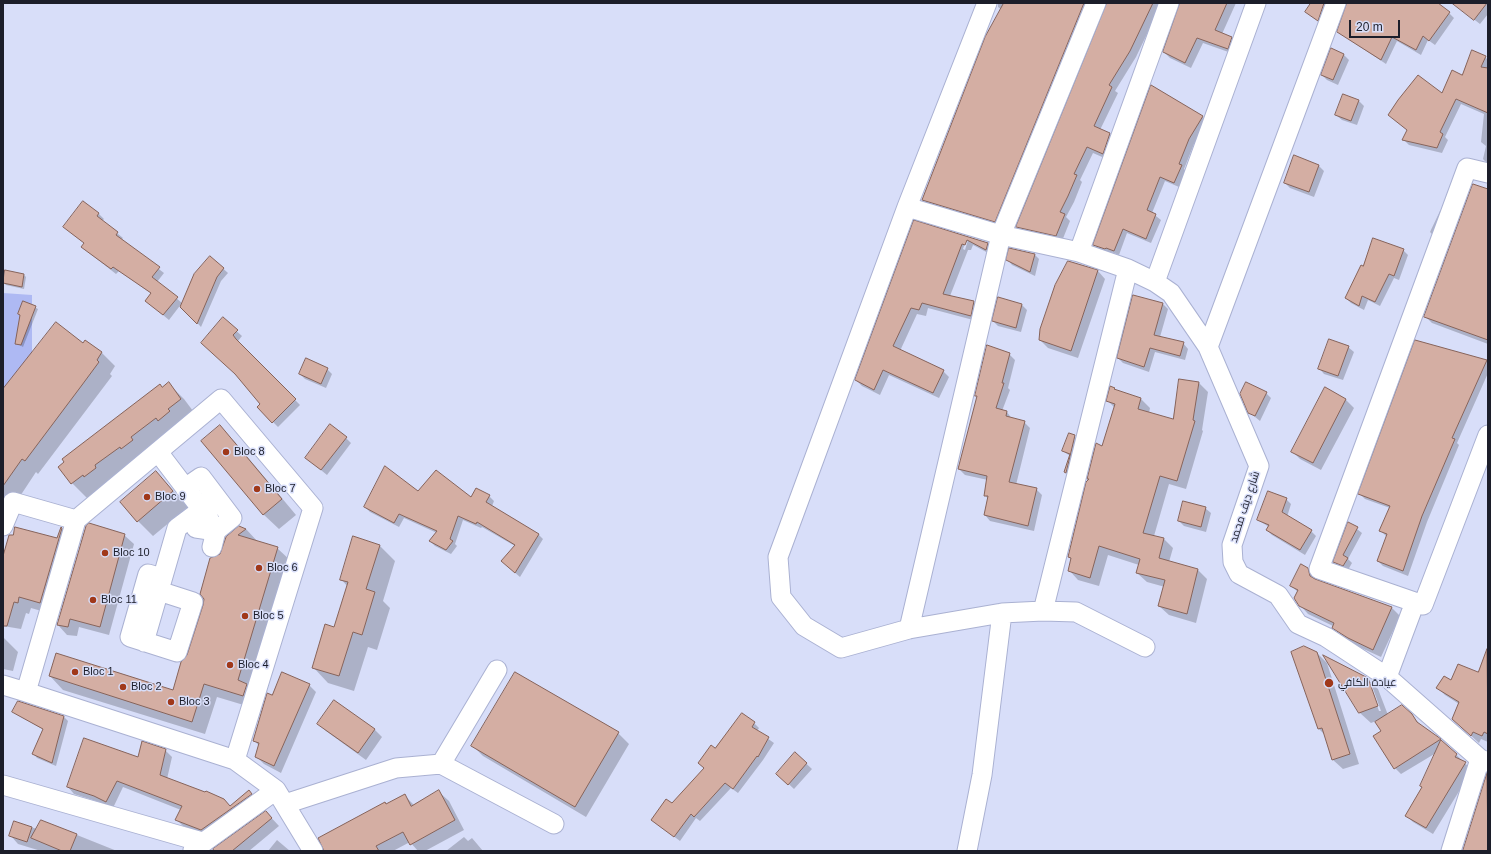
<!DOCTYPE html>
<meta charset="utf-8">
<style>
body{margin:0}
#map{position:relative;width:1491px;height:854px;overflow:hidden;background:#d8def9;font-family:Helvetica,sans-serif}
canvas{display:block}
.frame{position:absolute;inset:0;border:4px solid #1c1e2a;pointer-events:none}
.scale{position:absolute;left:1349px;top:20px;width:51px;height:18px;box-sizing:border-box;border:2px solid #1c1e2a;border-top:0;padding-left:5px;font-size:12px;line-height:14px;white-space:nowrap;color:#1c1e2a;-webkit-text-stroke:3px #d8def9;paint-order:stroke}
</style>
<div id="map">
<canvas width="1491" height="854"></canvas>
<div class="frame"></div>
<div class="scale">20 m</div>
</div>
<script>
const ctx = document.querySelector('canvas').getContext('2d');
ctx.lineJoin = 'round';
function fill(path, color) { ctx.fillStyle = color; ctx.fill(path, 'evenodd'); }
function trace(path, color, width, dash) { ctx.strokeStyle = color; ctx.lineWidth = width; ctx.lineCap = dash ? 'butt' : 'round'; ctx.setLineDash(dash || []); ctx.stroke(path); }
function drawText(font, color, halo, rows, align = 'center') {
  ctx.font = font + ' Helvetica,Cairo,sans-serif'; ctx.lineWidth = 3; ctx.setLineDash([]); ctx.textBaseline = 'middle'; ctx.strokeStyle = halo; ctx.fillStyle = color; for (const [text, x, y, turn = 0] of rows) {
    ctx.save(); ctx.translate(x, y); ctx.rotate((+turn || 0) * Math.PI / 180); ctx.textAlign = isNaN(turn) ? turn : align; if (halo) ctx.strokeText(text, 0, 0); ctx.fillText(text, 0, 0); ctx.restore();
  }
}
fill(new Path2D(`
 M 3,293 L 32,295 L 32,371 L 3,411 Z`), '#aeb9f3');
fill(new Path2D(`
 M 998,3 L 1093,3 L 1001,227 L 929,206 L 923,200 L 1002,10 L 998,7 Z
 M 1107,3 L 1166,3 L 1158,11 L 1136,57 L 1115,91 L 1118,93 L 1100,130 L 1110,134 L 1116,140 L 1109,160 L 1093,153 L 1080,180 L 1082,182 L 1074,202 L 1066,217 L 1070,221 L 1062,241 L 1023,233 L 1017,227 L 1107,7 Z
 M 1181,3 L 1236,3 L 1222,34 L 1232,37 L 1238,43 L 1234,54 L 1203,43 L 1191,68 L 1170,58 L 1164,52 Z
 M 1312,3 L 1324,3 L 1326,5 L 1320,22 L 1306,12 Z
 M 1347,3 L 1419,3 L 1449,13 L 1454,18 L 1435,45 L 1428,40 L 1421,55 L 1397,41 L 1386,64 L 1338,32 Z
 M 1469,3 L 1488,3 L 1488,14 L 1480,24 L 1463,11 Z
 M 1344,55 L 1349,60 L 1338,85 L 1327,80 L 1322,75 Z
 M 1485,57 L 1488,60 L 1488,164 L 1483,159 L 1486,146 L 1481,142 L 1484,114 L 1461,104 L 1445,137 L 1448,140 L 1442,153 L 1409,145 L 1404,140 L 1408,131 L 1389,115 L 1443,94 Z
 M 1152,87 L 1203,117 L 1207,122 L 1194,144 L 1184,169 L 1186,171 L 1179,187 L 1165,181 L 1152,213 L 1161,220 L 1151,243 L 1127,233 L 1119,255 L 1111,252 L 1110,254 L 1099,250 L 1094,245 Z
 M 1344,96 L 1359,101 L 1364,106 L 1357,125 L 1342,120 L 1336,115 Z
 M 1319,166 L 1324,171 L 1314,197 L 1290,188 L 1285,183 Z
 M 1488,190 L 1488,344 L 1432,323 L 1425,316 Z
 M 1440,211 L 1445,215 L 1436,238 L 1430,232 Z
 M 98,213 L 104,219 L 102,221 L 123,238 L 121,240 L 164,273 L 157,282 L 182,303 L 169,320 L 146,301 L 152,294 L 119,271 L 116,274 L 88,252 L 85,244 L 64,227 Z
 M 914,222 L 987,243 L 994,250 L 992,255 L 973,245 L 971,250 L 968,250 L 950,296 L 974,302 L 980,308 L 977,321 L 928,308 L 926,316 L 917,314 L 900,351 L 943,371 L 949,377 L 939,398 L 889,375 L 880,395 L 862,386 L 856,380 ZM 966,240 L 968,240 L 965,250 L 963,249 Z
 M 1403,250 L 1408,255 L 1399,280 L 1394,278 L 1380,306 L 1368,300 L 1364,310 L 1351,303 L 1346,298 Z
 M 1035,255 L 1039,259 L 1035,276 L 1012,265 L 1008,260 Z
 M 210,257 L 228,273 L 221,281 L 201,327 L 182,307 Z
 M 6,271 L 24,275 L 26,277 L 24,289 L 6,285 L 3,282 Z
 M 1098,271 L 1105,279 L 1078,358 L 1048,348 L 1040,340 Z
 M 24,302 L 38,309 L 23,347 L 16,343 L 21,316 L 19,314 Z
 M 1163,304 L 1168,309 L 1160,337 L 1183,343 L 1188,349 L 1185,360 L 1155,352 L 1149,372 L 1123,363 L 1118,358 Z
 M 1022,305 L 1027,310 L 1021,332 L 998,326 L 993,321 Z
 M 223,319 L 242,336 L 238,341 L 241,345 L 300,405 L 278,427 L 258,407 L 261,404 Z
 M 86,341 L 102,353 L 115,366 L 110,374 L 112,376 L 38,474 L 36,472 L 3,522 L 3,390 L 83,345 Z
 M 1348,347 L 1354,352 L 1343,380 L 1324,374 L 1319,368 Z
 M 1009,354 L 1015,360 L 1008,388 L 1010,390 L 1002,411 L 1007,412 L 1012,419 L 1024,422 L 1030,428 L 1016,485 L 1036,489 L 1042,495 L 1034,531 L 990,521 L 985,515 L 988,499 L 985,495 L 988,480 L 965,475 L 959,469 L 978,397 L 976,395 Z
 M 1486,361 L 1488,363 L 1488,373 L 1457,443 L 1459,445 L 1427,522 L 1408,576 L 1383,566 L 1378,561 L 1387,537 L 1381,531 L 1390,508 L 1365,499 L 1360,494 Z
 M 327,369 L 332,374 L 326,388 L 305,379 L 300,374 Z
 M 1180,380 L 1199,383 L 1208,392 L 1202,430 L 1203,431 L 1186,489 L 1169,484 L 1154,536 L 1164,539 L 1173,548 L 1169,562 L 1198,570 L 1207,579 L 1196,623 L 1169,615 L 1159,606 L 1165,587 L 1147,582 L 1137,573 L 1139,565 L 1108,555 L 1099,586 L 1078,580 L 1069,570 L 1072,560 L 1069,557 L 1090,480 L 1088,479 L 1103,447 L 1115,408 L 1108,401 L 1111,388 L 1141,399 L 1150,408 L 1149,413 L 1174,420 Z
 M 169,384 L 184,399 L 196,415 L 87,498 L 72,483 Z
 M 1325,389 L 1346,400 L 1354,408 L 1321,470 L 1300,459 L 1292,451 Z
 M 1266,393 L 1271,398 L 1260,421 L 1249,412 Z
 M 220,427 L 235,442 L 296,515 L 279,529 L 263,514 Z
 M 1070,434 L 1079,440 L 1069,476 L 1065,472 L 1070,456 L 1063,451 Z
 M 346,438 L 351,443 L 327,475 L 306,458 Z
 M 156,472 L 188,507 L 153,536 L 138,521 Z
 M 418,492 L 472,498 L 489,496 L 494,501 L 492,506 L 538,534 L 543,539 L 520,577 L 507,566 L 515,546 L 482,527 L 481,528 L 463,520 L 455,544 L 457,546 L 451,554 L 435,546 L 430,541 L 437,533 L 404,518 L 399,527 L 370,512 L 365,507 Z
 M 1286,499 L 1291,504 L 1287,517 L 1311,531 L 1316,536 L 1305,555 L 1272,535 L 1267,530 L 1269,527 L 1258,520 Z
 M 1205,508 L 1211,513 L 1206,532 L 1184,526 L 1179,521 Z
 M 1349,523 L 1362,533 L 1348,559 L 1352,563 L 1348,570 L 1339,567 L 1334,562 Z
 M 86,527 L 124,535 L 134,544 L 109,635 L 79,627 L 77,636 L 67,635 L 58,625 Z
 M 62,528 L 74,540 L 52,614 L 31,608 L 29,614 L 26,613 L 21,629 L 3,626 L 3,559 L 58,540 Z
 M 239,528 L 246,529 L 258,542 L 277,548 L 291,561 L 257,709 L 217,697 L 205,734 L 63,690 L 50,676 L 174,691 L 188,656 L 221,555 Z
 M 354,538 L 380,546 L 395,561 L 383,601 L 390,608 L 377,650 L 368,647 L 354,691 L 328,683 L 313,667 L 335,628 L 348,587 L 341,579 Z
 M 1308,569 L 1316,577 L 1317,581 L 1392,608 L 1400,616 L 1381,657 L 1357,646 L 1341,635 L 1333,626 L 1308,614 L 1300,605 L 1298,592 L 1291,586 Z
 M 3,637 L 18,652 L 13,671 L 3,669 Z
 M 1488,648 L 1488,742 L 1481,739 L 1479,743 L 1453,719 L 1459,704 L 1445,695 L 1438,688 L 1478,674 Z
 M 1317,653 L 1327,663 L 1359,764 L 1343,769 L 1333,760 L 1325,735 L 1319,729 Z
 M 1326,658 L 1367,679 L 1378,689 L 1388,715 L 1412,715 L 1421,726 L 1441,740 L 1472,770 L 1433,834 L 1413,822 L 1406,815 L 1423,788 L 1421,786 L 1436,753 L 1401,774 L 1395,768 L 1382,731 L 1376,721 L 1371,723 L 1360,713 ZM 1369,683 L 1371,683 L 1381,711 L 1379,711 Z
 M 515,673 L 618,733 L 629,744 L 586,817 L 483,756 L 473,746 Z
 M 309,685 L 316,692 L 281,773 L 264,764 L 257,757 L 259,746 L 254,740 L 272,696 Z
 M 13,712 L 64,717 L 68,721 L 56,766 L 37,758 L 34,754 L 44,730 Z
 M 318,723 L 374,729 L 382,737 L 366,760 L 326,731 Z
 M 754,723 L 759,728 L 757,731 L 774,743 L 763,760 L 738,793 L 731,788 L 700,821 L 696,818 L 680,841 L 652,820 L 672,804 L 705,769 L 715,749 Z
 M 165,750 L 172,757 L 167,779 L 230,807 L 249,791 L 255,798 L 208,836 L 183,826 L 177,820 L 181,810 L 123,787 L 113,808 L 102,803 L 74,794 L 68,787 L 139,758 Z
 M 796,754 L 812,769 L 794,789 L 778,774 Z
 M 1488,774 L 1488,849 L 1476,845 L 1468,837 Z
 M 439,792 L 449,801 L 464,830 L 425,851 L 418,851 L 410,842 L 393,851 L 325,851 L 386,805 L 404,795 L 414,805 Z
 M 266,812 L 279,826 L 249,851 L 215,851 Z
 M 42,821 L 117,851 L 41,851 L 18,844 L 11,836 L 15,822 L 37,829 Z
 M 464,837 L 468,841 L 472,838 L 483,851 L 446,851 Z
 M 277,840 L 290,851 L 268,851 Z`), '#0003');
const building = new Path2D(`
 M 1004,3 L 1084,3 L 995,222 L 922,200 L 985,37 Z
 M 1107,3 L 1153,3 L 1130,51 L 1109,85 L 1112,87 L 1094,126 L 1110,133 L 1103,154 L 1087,147 L 1074,174 L 1077,175 L 1068,196 L 1060,212 L 1065,214 L 1056,236 L 1016,227 Z
 M 1180,3 L 1227,3 L 1215,30 L 1232,37 L 1228,49 L 1197,38 L 1185,63 L 1163,52 Z
 M 1311,3 L 1324,3 L 1318,21 L 1305,12 Z
 M 1347,3 L 1438,3 L 1450,12 L 1429,41 L 1423,36 L 1416,50 L 1392,37 L 1381,60 L 1337,32 Z
 M 1452,3 L 1487,3 L 1474,20 Z
 M 1331,48 L 1344,54 L 1333,80 L 1321,75 Z
 M 1472,50 L 1486,56 L 1481,67 L 1488,68 L 1488,113 L 1456,99 L 1440,132 L 1443,134 L 1437,148 L 1402,140 L 1407,130 L 1388,115 L 1398,100 L 1418,75 L 1442,93 L 1452,70 L 1462,75 Z
 M 1151,85 L 1203,116 L 1189,139 L 1179,164 L 1182,165 L 1174,183 L 1160,177 L 1147,210 L 1156,214 L 1146,239 L 1123,229 L 1114,251 L 1106,248 L 1105,249 L 1093,245 Z
 M 1343,94 L 1359,100 L 1351,121 L 1335,115 Z
 M 1294,155 L 1319,165 L 1309,192 L 1284,183 Z
 M 1473,184 L 1488,189 L 1488,340 L 1424,317 Z
 M 83,201 L 99,213 L 97,216 L 118,232 L 116,235 L 160,267 L 152,277 L 178,297 L 163,315 L 145,301 L 151,293 L 113,267 L 111,269 L 81,247 L 84,243 L 63,227 Z
 M 914,220 L 988,243 L 986,250 L 967,240 L 965,245 L 962,244 L 943,294 L 974,301 L 971,316 L 922,303 L 919,310 L 911,308 L 893,346 L 944,370 L 933,393 L 883,370 L 874,390 L 855,380 Z
 M 1373,238 L 1404,249 L 1394,276 L 1389,274 L 1375,302 L 1362,296 L 1359,306 L 1345,298 L 1361,265 L 1363,266 Z
 M 1009,248 L 1035,254 L 1030,272 L 1006,260 Z
 M 210,256 L 224,268 L 217,277 L 197,324 L 180,307 L 194,274 Z
 M 1068,261 L 1098,270 L 1071,351 L 1039,340 L 1040,329 L 1055,285 Z
 M 5,270 L 24,274 L 22,287 L 3,283 Z
 M 1133,295 L 1163,303 L 1154,335 L 1184,342 L 1180,356 L 1150,348 L 1144,367 L 1117,358 Z
 M 998,297 L 1022,304 L 1016,328 L 992,321 Z
 M 23,301 L 36,306 L 21,345 L 15,344 L 20,315 L 18,314 Z
 M 223,317 L 238,330 L 233,335 L 236,339 L 296,399 L 272,423 L 257,407 L 260,404 L 235,374 L 201,343 Z
 M 56,322 L 83,343 L 85,340 L 102,352 L 97,360 L 99,362 L 82,385 L 25,461 L 22,459 L 3,486 L 3,389 Z
 M 1329,339 L 1349,346 L 1338,376 L 1318,369 Z
 M 1415,340 L 1487,360 L 1452,438 L 1455,439 L 1422,516 L 1403,571 L 1377,561 L 1387,534 L 1379,531 L 1390,506 L 1358,494 Z
 M 987,345 L 1010,353 L 1002,383 L 1004,383 L 996,408 L 1007,411 L 1006,416 L 1025,421 L 1009,482 L 1037,488 L 1028,526 L 984,515 L 988,496 L 984,496 L 987,476 L 958,469 L 977,396 L 975,396 Z
 M 306,358 L 328,368 L 321,384 L 299,374 Z
 M 1179,379 L 1199,382 L 1193,420 L 1195,421 L 1177,481 L 1160,476 L 1143,533 L 1164,538 L 1159,558 L 1198,569 L 1187,614 L 1158,606 L 1165,580 L 1136,573 L 1140,559 L 1099,546 L 1090,578 L 1068,571 L 1071,558 L 1068,557 L 1086,482 L 1089,479 L 1087,479 L 1096,443 L 1102,446 L 1115,404 L 1106,401 L 1110,386 L 1115,388 L 1114,389 L 1141,398 L 1138,409 L 1173,419 Z
 M 169,382 L 181,399 L 168,409 L 170,411 L 158,421 L 156,418 L 131,437 L 133,440 L 121,449 L 120,447 L 95,465 L 96,468 L 84,477 L 83,475 L 71,484 L 58,467 L 64,462 L 62,459 L 160,384 L 162,387 Z
 M 1246,382 L 1267,392 L 1255,416 L 1248,413 L 1240,394 Z
 M 1325,387 L 1346,399 L 1313,463 L 1291,452 Z
 M 330,424 L 347,437 L 321,470 L 305,458 Z
 M 220,425 L 282,499 L 263,515 L 201,441 Z
 M 1069,433 L 1075,435 L 1066,473 L 1064,472 L 1070,454 L 1062,451 Z
 M 385,466 L 418,491 L 436,470 L 471,497 L 476,488 L 490,495 L 486,502 L 539,534 L 515,573 L 501,561 L 515,545 L 477,522 L 476,524 L 458,516 L 450,539 L 453,541 L 446,550 L 429,541 L 437,531 L 399,514 L 394,523 L 364,507 Z
 M 156,471 L 173,491 L 137,522 L 120,502 Z
 M 1268,491 L 1287,498 L 1282,512 L 1312,530 L 1300,550 L 1266,530 L 1269,525 L 1257,520 Z
 M 1183,501 L 1206,507 L 1201,527 L 1178,521 Z
 M 1348,522 L 1358,527 L 1343,555 L 1348,558 L 1343,566 L 1333,562 Z
 M 89,523 L 125,534 L 100,627 L 70,619 L 68,627 L 57,625 L 86,526 Z
 M 239,526 L 246,529 L 238,535 L 278,547 L 238,680 L 247,684 L 243,696 L 204,684 L 192,722 L 49,676 L 56,653 L 173,690 L 181,662 L 187,655 L 203,605 L 204,599 L 200,594 L 210,558 L 220,554 L 226,537 Z
 M 15,527 L 57,538 L 61,527 L 62,528 L 40,603 L 19,597 L 18,603 L 14,602 L 7,626 L 3,626 L 3,556 L 9,535 L 13,535 Z
 M 353,536 L 380,545 L 366,589 L 375,592 L 362,635 L 353,632 L 339,676 L 312,668 L 325,624 L 334,627 L 348,582 L 340,580 Z
 M 1301,564 L 1308,568 L 1310,576 L 1315,579 L 1392,607 L 1373,650 L 1348,638 L 1332,628 L 1334,623 L 1299,606 L 1294,598 L 1298,590 L 1290,586 Z
 M 1304,646 L 1317,652 L 1350,754 L 1332,760 L 1322,728 L 1318,729 L 1291,652 Z
 M 1487,649 L 1488,734 L 1484,732 L 1482,736 L 1473,732 L 1471,736 L 1452,719 L 1459,702 L 1436,688 L 1444,676 L 1451,680 L 1458,664 L 1478,672 Z
 M 1323,655 L 1368,678 L 1378,706 L 1359,713 Z
 M 282,672 L 310,684 L 274,766 L 255,757 L 259,743 L 253,741 L 267,693 L 272,695 Z
 M 515,672 L 619,732 L 575,807 L 471,746 Z
 M 334,700 L 375,729 L 358,753 L 317,724 Z
 M 18,701 L 64,716 L 52,763 L 32,754 L 43,729 L 12,712 Z
 M 1402,705 L 1412,714 L 1417,722 L 1441,739 L 1394,769 L 1373,736 L 1381,731 L 1375,722 Z
 M 742,713 L 755,722 L 752,727 L 769,737 L 758,757 L 757,756 L 733,789 L 725,783 L 694,817 L 691,814 L 674,837 L 651,820 L 666,799 L 672,803 L 704,768 L 698,763 L 711,745 L 715,748 Z
 M 84,738 L 138,757 L 142,741 L 166,749 L 160,775 L 205,792 L 206,791 L 224,799 L 230,806 L 249,790 L 252,794 L 201,830 L 175,820 L 182,806 L 117,781 L 106,802 L 94,796 L 67,787 Z
 M 1441,740 L 1457,754 L 1455,757 L 1466,762 L 1426,828 L 1405,816 L 1422,787 L 1420,786 Z
 M 795,752 L 807,763 L 788,785 L 776,774 Z
 M 1487,773 L 1488,851 L 1463,851 Z
 M 439,790 L 455,820 L 410,845 L 403,832 L 376,846 L 379,851 L 324,851 L 318,838 L 385,802 L 386,804 L 405,794 L 411,806 Z
 M 266,811 L 272,818 L 232,851 L 214,851 L 213,849 Z
 M 41,820 L 77,834 L 70,851 L 62,851 L 31,838 Z
 M 14,821 L 32,827 L 27,842 L 9,836 Z`);
fill(building, '#d4aea3');
trace(building, '#86635a', 1);
const minor = new Path2D(`
 M 987,3 L 907,207 L 778,557 L 781,597 L 804,626 L 841,648 L 909,629 L 1002,613 L 1043,611 L 1076,612 L 1145,647
 M 1488,173 L 1467,168 L 1319,569 L 1423,605 L 1488,435
 M 907,207 L 1001,235 L 1079,252 L 1128,269 L 1155,282 L 1171,293 L 1208,347 L 1259,466 L 1232,545 L 1233,562 L 1239,574 L 1278,595 L 1298,624 L 1326,637 L 1387,677 L 1480,759
 M 1079,252 L 1169,3
 M 1155,282 L 1256,3
 M 1208,347 L 1336,3
 M 158,452 L 209,519 L 196,528 L 216,531 L 232,518 L 201,477 L 185,488
 M 3,526 L 13,502 L 76,520
 M 212,547 L 216,531
 M 159,591 L 193,602 L 177,652 L 130,637 L 148,574 L 162,578
 M 1043,611 L 1128,269
 M 909,629 L 1001,235 L 1096,3
 M 144,642 L 177,528 L 201,510
 M 497,670 L 441,764 L 554,824
 M 1387,677 L 1415,602
 M 3,685 L 26,692
 M 235,760 L 313,508 L 221,399 L 76,520 L 26,692 L 235,760 L 276,790 L 313,851
 M 3,785 L 202,842
 M 285,804 L 396,768 L 441,764
 M 193,850 L 276,790
 M 967,851 L 982,775 L 1002,613
 M 1451,851 L 1480,759 L 1488,762`);
trace(minor, '#aab1d2', 21);
trace(minor, '#fff', 19);
for (const [x, y, r, color] of [
 [226,452,4,"#a0381a"],
 [257,489,4,"#a0381a"],
 [147,497,4,"#a0381a"],
 [105,553,4,"#a0381a"],
 [259,568,4,"#a0381a"],
 [93,600,4,"#a0381a"],
 [245,616,4,"#a0381a"],
 [230,665,4,"#a0381a"],
 [75,672,4,"#a0381a"],
 [1329,683,5,"#a0381a"],
 [123,687,4,"#a0381a"],
 [171,702,4,"#a0381a"]
]) { const dot = new Path2D(); dot.arc(x, y, r, 0, 2 * Math.PI); ctx.fillStyle = color; ctx.fill(dot); trace(dot, '#d8def9', 1.5); }
drawText('11px', '#1c1e2a', '#d8def9', [
 ["Bloc 8",234,452],
 ["Bloc 7",265,489],
 ["Bloc 9",155,497],
 ["Bloc 10",113,553],
 ["Bloc 6",267,568],
 ["Bloc 11",101,600],
 ["Bloc 5",253,616],
 ["Bloc 4",238,665],
 ["Bloc 1",83,672],
 ["عيادة الكافي",1338,683],
 ["Bloc 2",131,687],
 ["Bloc 3",179,702]
], 'left');
drawText('11px', '#1c1e2a', '#d8def9', [
 ["شارع ديف محمد",1245,507,-72]
]);
</script>
